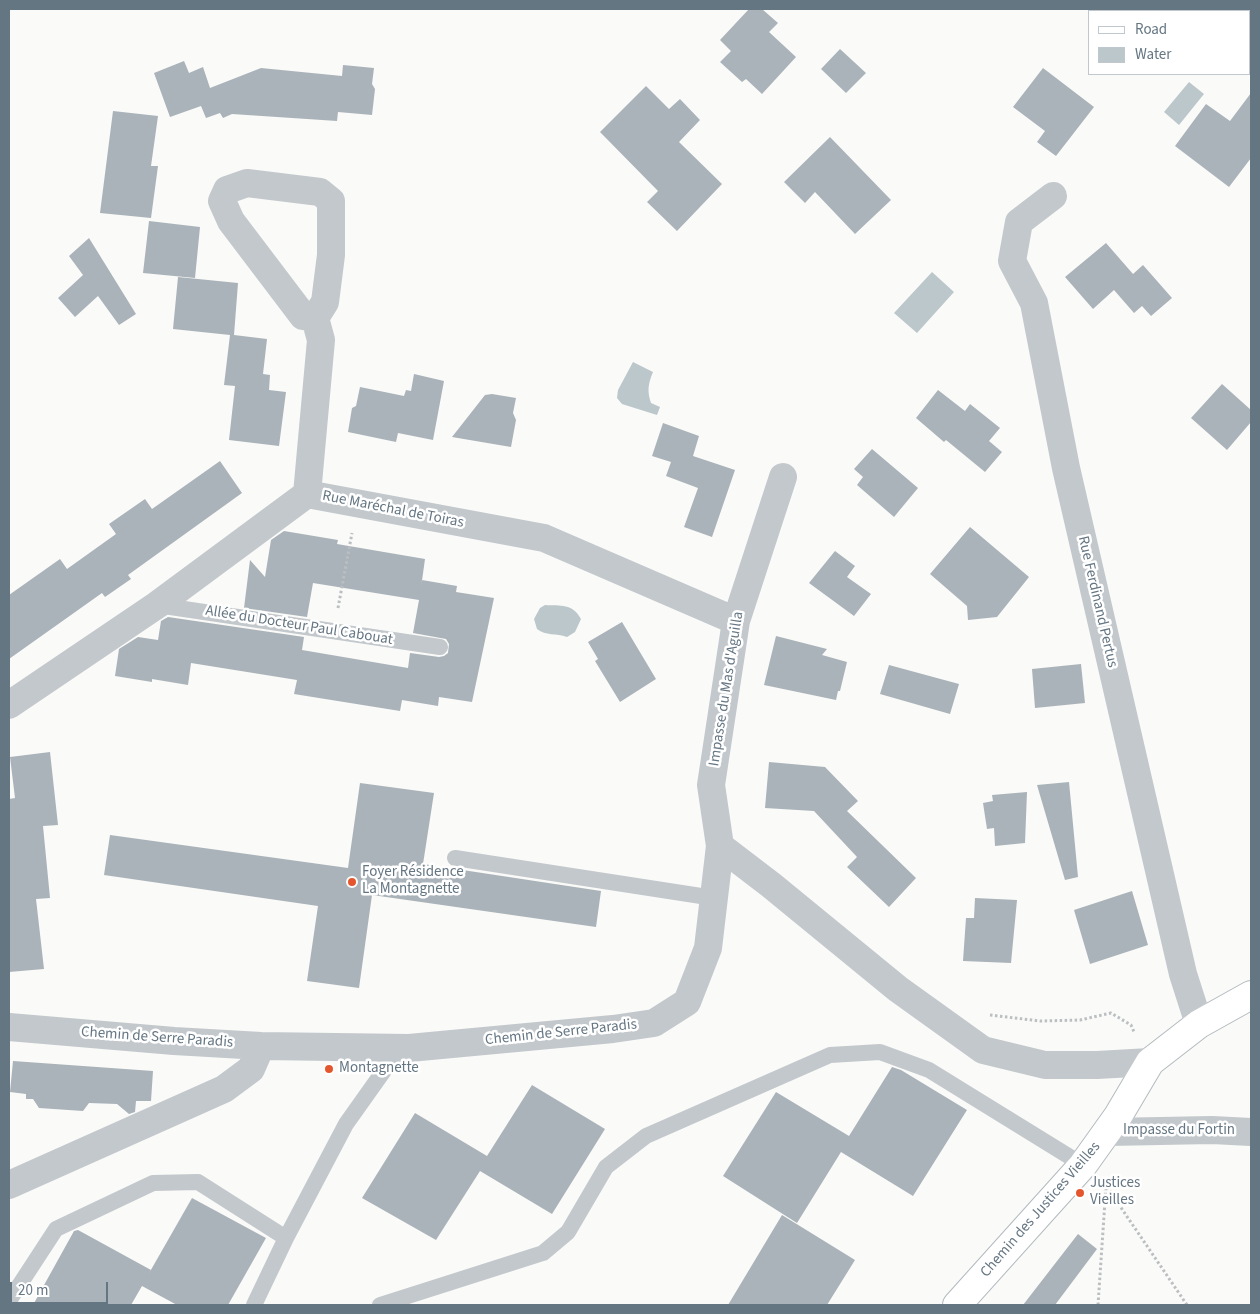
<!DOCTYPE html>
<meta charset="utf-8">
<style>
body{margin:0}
#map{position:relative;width:1260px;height:1314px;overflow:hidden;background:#fafaf8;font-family:"Source Sans 3",sans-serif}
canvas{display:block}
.frame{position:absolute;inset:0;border:10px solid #657683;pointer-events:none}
.legend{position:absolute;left:1088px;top:10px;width:162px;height:65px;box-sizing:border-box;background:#fff;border:1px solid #c1c8cd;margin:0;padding:6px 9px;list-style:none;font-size:15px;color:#657683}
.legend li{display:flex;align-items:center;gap:10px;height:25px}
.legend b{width:25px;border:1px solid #c1c8cd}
.scale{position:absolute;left:10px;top:1282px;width:98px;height:22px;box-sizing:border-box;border:2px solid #657683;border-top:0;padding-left:6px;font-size:15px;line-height:18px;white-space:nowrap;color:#657683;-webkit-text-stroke:4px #fff;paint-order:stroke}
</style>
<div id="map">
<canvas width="1260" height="1314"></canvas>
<div class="frame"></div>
<ul class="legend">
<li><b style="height:6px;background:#fff"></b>Road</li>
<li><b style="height:14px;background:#bbc7cb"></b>Water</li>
</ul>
<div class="scale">20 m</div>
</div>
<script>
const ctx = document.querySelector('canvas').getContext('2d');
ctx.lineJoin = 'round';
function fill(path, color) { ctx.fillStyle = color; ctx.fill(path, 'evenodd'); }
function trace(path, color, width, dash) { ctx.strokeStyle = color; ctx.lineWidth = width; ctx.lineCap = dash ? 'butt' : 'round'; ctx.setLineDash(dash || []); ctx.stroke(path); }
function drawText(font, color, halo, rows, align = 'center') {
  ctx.font = font + ' "Source Sans 3",sans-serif'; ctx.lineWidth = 5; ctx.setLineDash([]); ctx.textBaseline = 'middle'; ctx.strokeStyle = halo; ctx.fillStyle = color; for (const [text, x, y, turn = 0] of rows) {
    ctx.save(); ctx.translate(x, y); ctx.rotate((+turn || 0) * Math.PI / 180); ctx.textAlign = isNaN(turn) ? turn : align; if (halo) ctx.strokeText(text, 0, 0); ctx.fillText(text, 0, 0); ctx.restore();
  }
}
fill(new Path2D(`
 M 1189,82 L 1204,94 L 1179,125 L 1164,112 Z
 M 932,272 L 954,292 L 917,333 L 894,313 Z
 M 633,362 L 653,372 C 648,384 647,391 651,403 L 660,407 L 657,415 L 622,404 L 617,398 L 618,390 Z
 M 545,605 C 561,606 572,603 581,619 L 575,632 L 567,637 C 556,633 546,636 537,629 L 534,619 L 540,608 Z`), '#bbc7cb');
fill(new Path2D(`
 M 749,9 L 762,9 L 778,23 L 769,32 L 796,57 L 762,94 L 746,79 L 742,82 L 720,62 L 731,51 L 720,40 Z
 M 840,49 L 866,73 L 846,93 L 821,69 Z
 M 184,61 L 189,73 L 203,67 L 210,88 L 261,68 L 342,76 L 343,65 L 374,68 L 372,84 L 375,89 L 372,115 L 338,112 L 337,121 L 232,114 L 223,118 L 220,113 L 206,118 L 201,106 L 170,117 L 154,73 Z
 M 1043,68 L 1094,107 L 1056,156 L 1037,142 L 1045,131 L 1013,107 Z
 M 646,86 L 669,109 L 680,99 L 700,120 L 679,142 L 722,184 L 677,231 L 647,202 L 658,191 L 600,132 Z
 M 1251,93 L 1251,158 L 1229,187 L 1175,146 L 1206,104 L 1230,121 Z
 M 113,111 L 158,116 L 151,166 L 158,166 L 151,218 L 100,213 Z
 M 830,137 L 891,200 L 855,234 L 815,192 L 805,203 L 784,182 Z
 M 149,221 L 200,227 L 195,278 L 143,273 Z
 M 89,238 L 136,314 L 119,325 L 98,296 L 75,317 L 58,298 L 83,275 L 69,256 Z
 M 1106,243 L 1133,274 L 1143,265 L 1172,298 L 1151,316 L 1142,306 L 1134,313 L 1114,290 L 1093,309 L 1065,277 Z
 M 178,277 L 238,283 L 234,335 L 267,339 L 263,374 L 270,375 L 269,390 L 286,392 L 279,446 L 229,440 L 235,386 L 224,385 L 230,335 L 173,329 Z
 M 414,374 L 444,381 L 433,440 L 398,433 L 396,442 L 348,432 L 352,408 L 356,406 L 360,387 L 404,396 L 406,390 L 411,391 Z
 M 1222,384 L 1251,410 L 1251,422 L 1227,450 L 1191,418 Z
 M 938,390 L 965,411 L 970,404 L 1000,428 L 989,441 L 1002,452 L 985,472 L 946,440 L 944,442 L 916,418 Z
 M 492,394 L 516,398 L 513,413 L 516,420 L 511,447 L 452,437 L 485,395 Z
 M 663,423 L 699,436 L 693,456 L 735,470 L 712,537 L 684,527 L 698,488 L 666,476 L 671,462 L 652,456 Z
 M 872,449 L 918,488 L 894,517 L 857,485 L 863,477 L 854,469 Z
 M 220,461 L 242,493 L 128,575 L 131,579 L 105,597 L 102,593 L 9,659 L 9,595 L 60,559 L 67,569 L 116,534 L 109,524 L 145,499 L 152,509 Z
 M 970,527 L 1029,577 L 997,617 L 968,620 L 967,606 L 930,574 Z
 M 284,531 L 338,540 L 337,544 L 425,559 L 421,588 L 422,580 L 457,586 L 456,592 L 494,598 L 472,702 L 439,697 L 438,706 L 402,700 L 400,711 L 294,694 L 297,680 L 191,663 L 188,685 L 152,679 L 152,682 L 115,676 L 119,649 L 138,637 L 158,640 L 161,621 L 168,617 L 304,637 L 302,650 L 408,668 L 410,653 L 439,657 L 444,656 L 448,653 L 449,644 L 446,639 L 413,633 L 419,600 L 313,583 L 307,617 L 244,608 L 250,560 L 265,577 L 271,540 Z
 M 835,551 L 855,566 L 847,577 L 871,594 L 854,616 L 809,583 Z
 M 622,622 L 656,679 L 620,702 L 595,661 L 598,659 L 588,642 Z
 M 776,636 L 827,649 L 822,655 L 847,662 L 840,691 L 838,691 L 836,700 L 764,685 Z
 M 1081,664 L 1085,703 L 1035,708 L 1032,669 Z
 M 889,665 L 959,684 L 950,714 L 880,694 Z
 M 50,752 L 58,825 L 43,826 L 50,898 L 36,899 L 44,969 L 9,972 L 9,799 L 15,798 L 10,757 Z
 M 769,762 L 825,767 L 858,801 L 847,811 L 916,878 L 889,907 L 847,867 L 857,857 L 814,811 L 765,808 Z
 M 1069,782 L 1078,877 L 1065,880 L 1037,785 Z
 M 360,783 L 434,793 L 423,864 L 601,891 L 596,927 L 372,895 L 359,988 L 307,981 L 318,906 L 104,875 L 110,835 L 348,868 Z
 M 1027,792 L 1025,843 L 995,846 L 994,828 L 987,829 L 983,803 L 993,801 L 992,795 Z
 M 1132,891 L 1148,945 L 1090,964 L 1074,910 Z
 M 975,898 L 1017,900 L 1011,963 L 963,961 L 966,918 L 974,918 Z
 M 13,1061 L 153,1071 L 151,1101 L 136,1101 L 135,1112 L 129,1114 L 117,1104 L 89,1103 L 83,1111 L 39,1108 L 33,1099 L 26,1099 L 26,1094 L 10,1092 Z
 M 892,1067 L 901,1070 L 967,1110 L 913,1196 L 841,1152 L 797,1223 L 723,1176 L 776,1092 L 849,1136 Z
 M 532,1085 L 605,1129 L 552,1214 L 480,1171 L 436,1240 L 362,1198 L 415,1113 L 487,1156 Z
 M 192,1198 L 266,1238 L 228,1305 L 177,1305 L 142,1286 L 131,1305 L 33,1305 L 74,1231 L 78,1230 L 151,1270 L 148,1275 Z
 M 782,1215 L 855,1260 L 827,1305 L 728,1305 Z
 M 1078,1234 L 1097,1249 L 1055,1305 L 1023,1305 Z`), '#aab3b9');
const secondary = new Path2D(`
 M 957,1305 L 1083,1165 L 1118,1116 L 1150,1062 L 1199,1024 L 1251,995`);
trace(secondary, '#b3babf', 30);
trace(new Path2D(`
 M 338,608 L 352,533
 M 990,1015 L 1040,1021 L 1080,1020 L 1111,1013 L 1131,1025 L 1134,1032
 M 1107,1187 L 1187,1305
 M 1098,1305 L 1106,1186`), '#bbbfc2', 3, [2.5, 2.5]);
trace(new Path2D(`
 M 157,605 L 440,647
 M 455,858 L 714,898
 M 9,1301 L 56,1229 L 153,1183 L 198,1182 L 286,1238
 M 254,1305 L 286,1238 L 346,1124 L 400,1048
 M 380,1305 L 543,1253 L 568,1232 L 606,1167 L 646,1136 L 830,1055 L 880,1052 L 929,1070 L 1083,1165`), '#c3c8cc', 16);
trace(new Path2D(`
 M 1053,196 L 1019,222 L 1012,261 L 1034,303 L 1066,468 L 1183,974 L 1199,1024
 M 307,494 L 321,340 L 315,318 L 325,302 L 331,255 L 331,201 L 320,192 L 247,183 L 227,190 L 222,201 L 231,221 L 303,316 L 315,318
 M 9,705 L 157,605 L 307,494 L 544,538 L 736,621
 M 720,846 L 711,785 L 736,621 L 783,477
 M 9,1027 L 174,1041 L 261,1046 L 409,1048 L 613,1029 L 654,1023 L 687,1002 L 708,948 L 720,846 L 771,885 L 898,989 L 983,1050 L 1045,1065 L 1097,1065 L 1150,1062
 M 1108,1132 L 1212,1130 L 1251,1132
 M 9,1185 L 224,1089 L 251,1069 L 261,1046`), '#c3c8cc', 28);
trace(secondary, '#fff', 28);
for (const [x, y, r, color] of [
 [352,882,5,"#e4572e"],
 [329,1069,5,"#e4572e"],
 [1080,1193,5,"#e4572e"]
]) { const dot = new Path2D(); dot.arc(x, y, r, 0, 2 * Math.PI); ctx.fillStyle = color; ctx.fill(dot); trace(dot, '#fff', 2); }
drawText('15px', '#657683', '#fff', [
 ["Rue Maréchal de Toiras",393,510,11],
 ["Rue Ferdinand Pertus",1097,602,77],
 ["Allée du Docteur Paul Cabouat",299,626,9],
 ["Impasse du Mas d'Aguilla",727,689,-81],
 ["Chemin de Serre Paradis",561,1033,-6],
 ["Chemin de Serre Paradis",157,1038,4],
 ["Impasse du Fortin",1179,1131],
 ["Chemin des Justices Vieilles",1041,1210,-49]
]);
drawText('15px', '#657683', '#fff', [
 ["Foyer Résidence",362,873],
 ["La Montagnette",362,890],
 ["Montagnette",339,1069],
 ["Justices",1090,1184],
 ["Vieilles",1090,1201]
], 'left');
</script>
